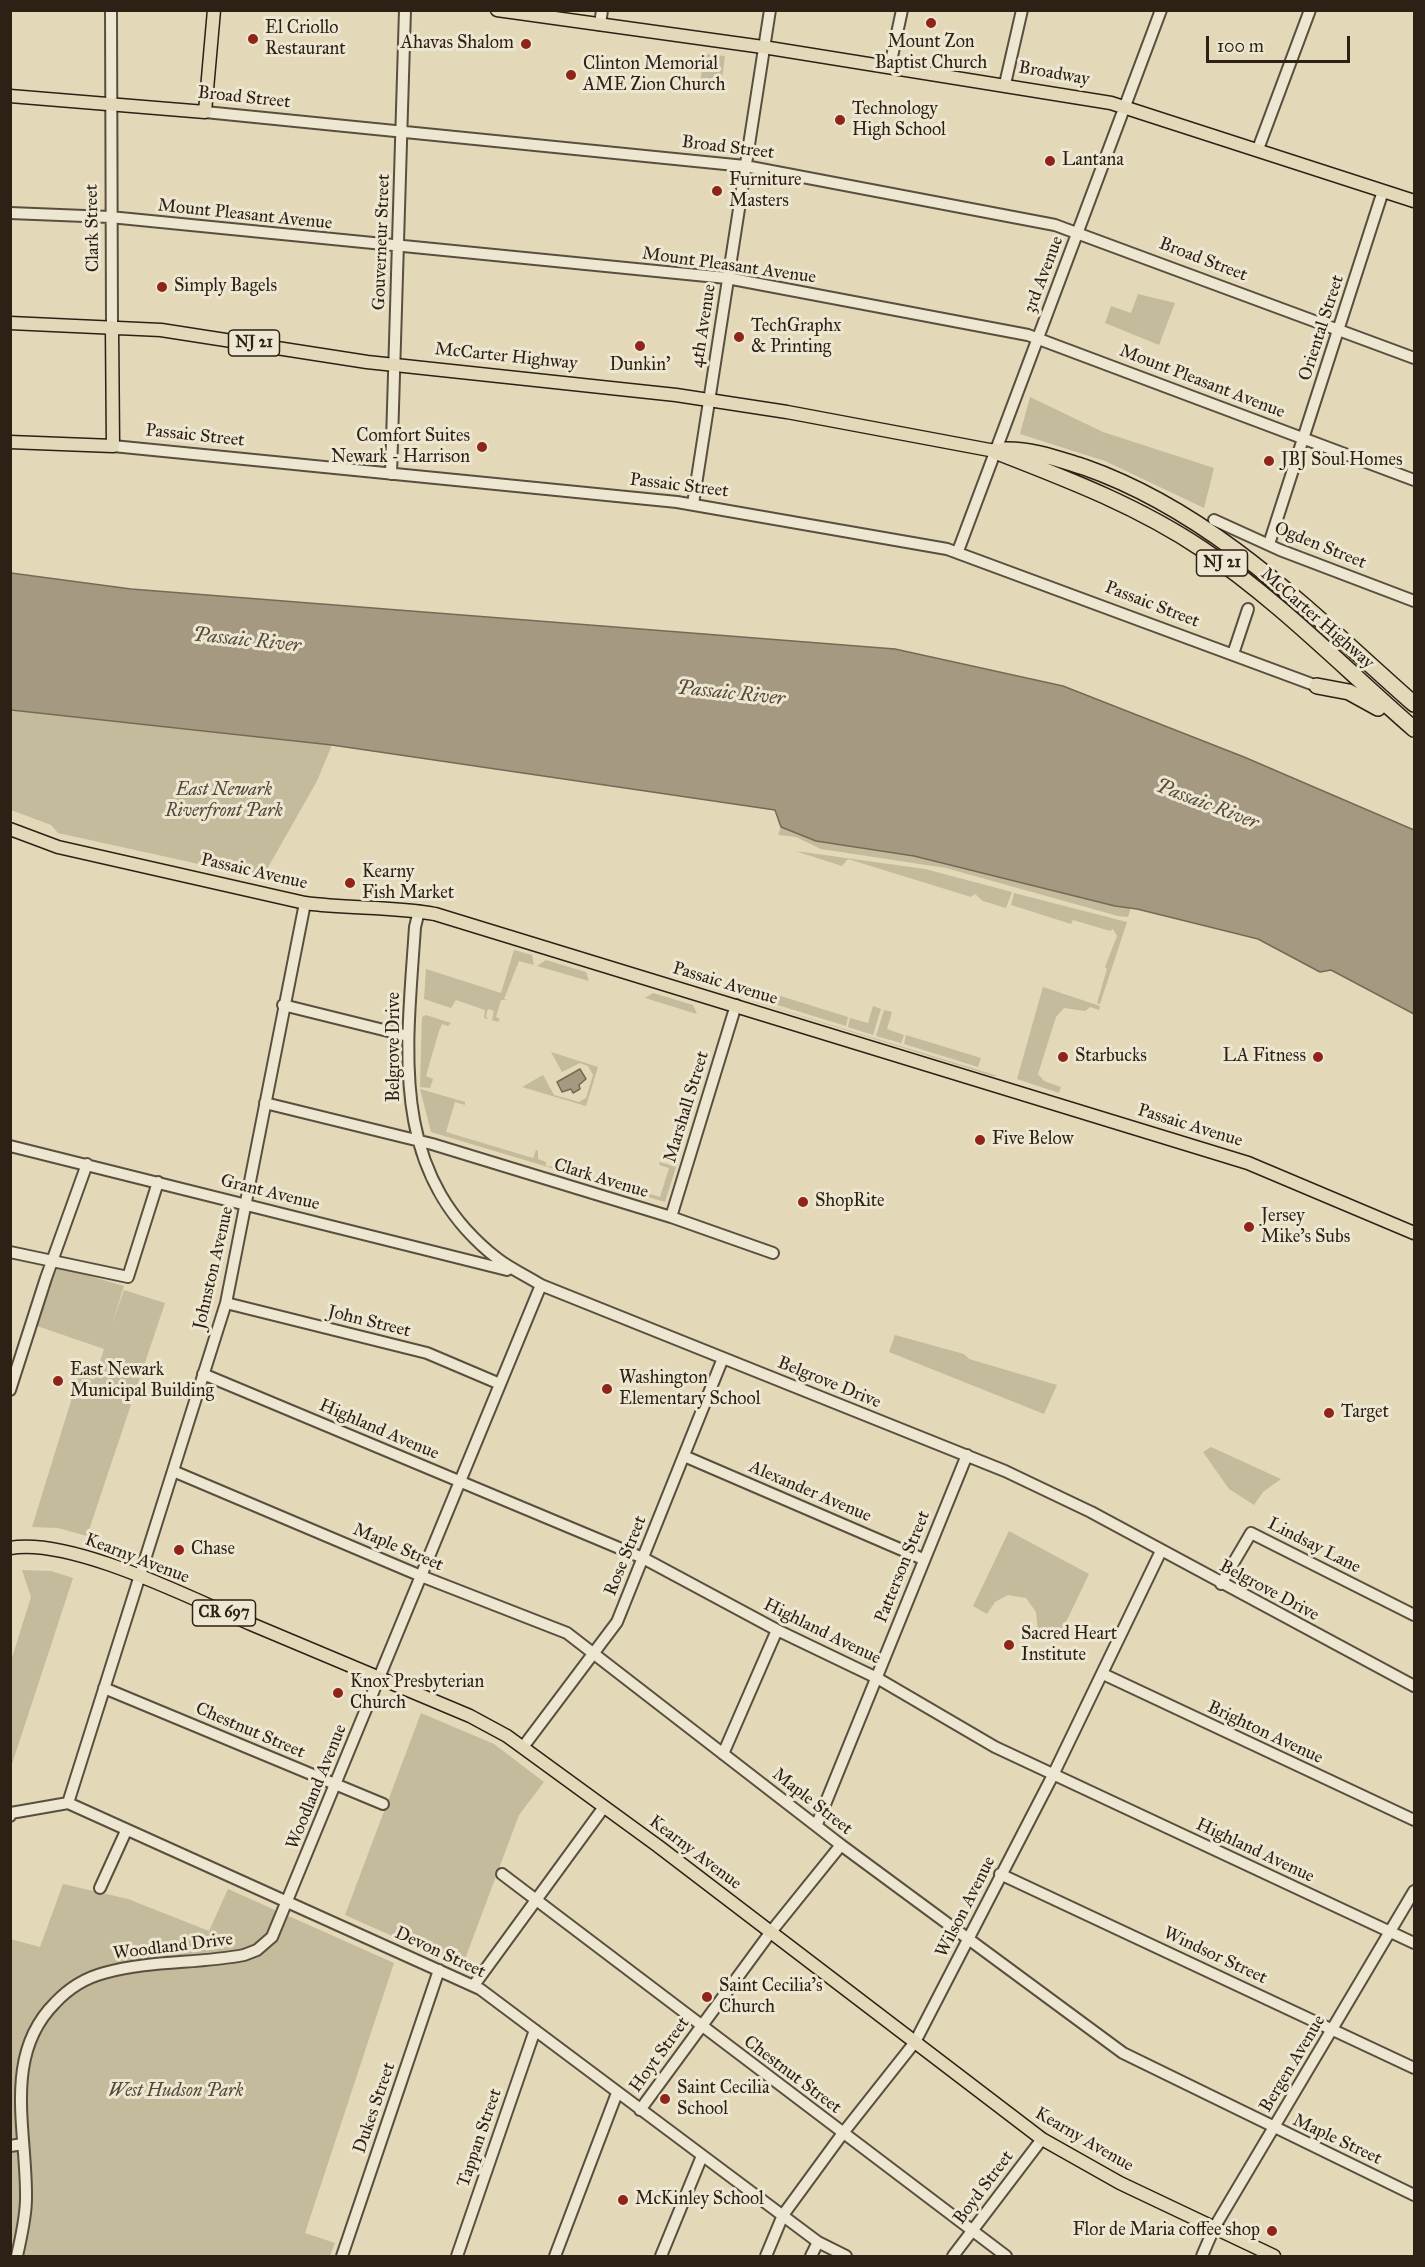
<!DOCTYPE html>
<style>
body{margin:0}
#map{position:relative;width:1425px;height:2267px;overflow:hidden;background:#e3d9b8;font-family:"IM FELL Great Primer",serif}
canvas{display:block}
.frame{position:absolute;inset:0;border:12px solid #2d2115;pointer-events:none}
.scale{position:absolute;left:1206px;top:36px;width:144px;height:27px;box-sizing:border-box;border:3px solid #2d2115;border-top:0;padding-left:8px;font-size:18px;line-height:21px;white-space:nowrap;color:#2d2115;-webkit-text-stroke:4px #ede6d1;paint-order:stroke}
</style>
<div id="map">
<canvas width="1425" height="2267"></canvas>
<div class="frame"></div>
<div class="scale">100 m</div>
</div>
<script>
const ctx = document.querySelector('canvas').getContext('2d');
ctx.lineJoin = 'round';
function fill(path, color) { ctx.fillStyle = color; ctx.fill(path, 'evenodd'); }
function trace(path, color, width, dash) { ctx.strokeStyle = color; ctx.lineWidth = width; ctx.lineCap = dash ? 'butt' : 'round'; ctx.setLineDash(dash || []); ctx.stroke(path); }
function drawText(font, color, halo, rows, align = 'center') {
  ctx.font = font + ' "IM FELL Great Primer",serif'; ctx.lineWidth = 6; ctx.setLineDash([]); ctx.textBaseline = 'middle'; ctx.strokeStyle = halo; ctx.fillStyle = color; for (const [text, x, y, turn = 0] of rows) {
    ctx.save(); ctx.translate(x, y); ctx.rotate((+turn || 0) * Math.PI / 180); ctx.textAlign = isNaN(turn) ? turn : align; if (halo) ctx.strokeText(text, 0, 0); ctx.fillText(text, 0, 0); ctx.restore();
  }
}
fill(new Path2D(`
 M 704,54 L 725,56 L 721,86 L 700,85 Z
 M 1138,294 L 1175,303 L 1159,345 L 1105,323 L 1111,306 L 1131,313 Z
 M 1030,397 L 1103,432 L 1214,468 L 1204,508 L 1105,461 L 1020,434 Z
 M 11,710 L 332,745 L 317,781 L 262,878 L 58,833 L 51,825 L 11,810 Z
 M 781,827 L 816,841 L 914,856 L 1131,908 L 1128,917 L 1118,916 L 946,868 L 821,849 L 796,837 L 778,835 Z
 M 795,851 L 925,869 L 1012,892 L 1006,908 L 983,901 L 975,894 L 971,897 L 848,859 L 842,866 Z
 M 1014,893 L 1127,922 L 1100,1004 L 1097,1003 L 1107,969 L 1105,967 L 1117,936 L 1113,929 L 1110,931 L 1073,920 L 1071,924 L 1011,905 Z
 M 514,950 L 532,955 L 534,965 L 519,961 L 504,999 L 507,1000 L 501,1000 L 496,1017 L 500,1019 L 498,1022 L 492,1020 L 494,1011 L 488,1009 L 486,1016 L 488,1019 L 484,1018 L 485,1010 L 456,1000 L 451,1008 L 424,999 L 426,969 L 501,993 Z
 M 546,960 L 586,972 L 589,981 L 537,966 Z
 M 1043,987 L 1100,1006 L 1099,1010 L 1090,1007 L 1085,1011 L 1064,1008 L 1056,1017 L 1038,1074 L 1044,1081 L 1061,1087 L 1059,1093 L 1017,1079 Z
 M 653,993 L 693,1005 L 697,1014 L 645,998 Z
 M 774,994 L 848,1017 L 846,1026 L 771,1003 Z
 M 752,1001 L 753,1001 L 998,1076 L 993,1076 Z
 M 873,1006 L 881,1009 L 873,1035 L 848,1027 L 850,1018 L 868,1023 Z
 M 884,1010 L 892,1012 L 887,1029 L 904,1035 L 901,1043 L 876,1036 Z
 M 426,1015 L 451,1023 L 448,1026 L 442,1024 L 439,1031 L 426,1076 L 433,1079 L 430,1088 L 420,1087 L 422,1017 Z
 M 906,1035 L 981,1058 L 978,1067 L 904,1044 Z
 M 551,1052 L 598,1067 L 586,1106 L 522,1087 L 543,1075 L 554,1095 L 579,1102 L 586,1098 L 593,1075 L 588,1066 L 580,1063 L 562,1072 Z
 M 420,1089 L 465,1102 L 465,1105 L 455,1102 L 446,1132 L 533,1158 L 536,1150 L 538,1151 L 538,1159 L 546,1162 L 546,1166 L 568,1168 L 573,1161 L 572,1171 L 660,1197 L 669,1168 L 659,1165 L 660,1162 L 676,1167 L 665,1202 L 431,1132 Z
 M 55,1266 L 124,1286 L 111,1327 L 124,1290 L 165,1303 L 87,1536 L 58,1528 L 32,1527 L 79,1375 L 94,1380 L 104,1349 L 34,1325 Z
 M 895,1335 L 964,1354 L 969,1359 L 1057,1385 L 1044,1414 L 889,1352 Z
 M 1211,1447 L 1281,1479 L 1263,1492 L 1254,1505 L 1229,1489 L 1203,1452 Z
 M 1009,1531 L 1089,1574 L 1057,1641 L 1038,1630 L 1036,1612 L 1026,1598 L 1008,1595 L 995,1602 L 987,1614 L 973,1606 Z
 M 22,1570 L 51,1571 L 73,1578 L 11,1767 L 11,1661 L 31,1597 Z
 M 421,1713 L 494,1744 L 544,1782 L 519,1815 L 462,1967 L 345,1915 Z
 M 63,1884 L 128,1899 L 209,1931 L 228,1889 L 394,1963 L 305,2233 L 335,2243 L 330,2256 L 11,2256 L 10,1939 L 40,1947 Z`), '#c4ba9c');
const water = new Path2D(`
 M 11,573 L 131,589 L 895,649 L 1063,686 L 1244,757 L 1414,830 L 1414,1014 L 1331,970 L 1320,972 L 1258,939 L 1234,933 L 1137,909 L 1115,906 L 914,856 L 816,841 L 781,827 L 775,810 L 332,745 L 11,710 Z
 M 580,1069 L 586,1079 L 579,1085 L 580,1089 L 573,1093 L 571,1089 L 562,1092 L 557,1082 Z`);
fill(water, '#a59a81');
trace(water, '#756a56', 1.5);
const minor = new Path2D(`
 M 111,10 L 112,327
 M 600,25 L 602,10
 M 890,66 L 902,10
 M 1005,84 L 1022,10
 M 205,112 L 745,166 L 1055,225 L 1414,358
 M 1258,149 L 1310,10
 M 10,213 L 110,217 L 727,278 L 1028,335 L 1414,480
 M 113,446 L 677,502 L 947,549 L 1317,686
 M 391,474 L 405,10
 M 693,504 L 770,10
 M 1214,520 L 1280,550 L 1414,601
 M 1269,544 L 1383,191
 M 958,551 L 1161,10
 M 1233,654 L 1248,609
 M 419,911 L 415,927 C 407,1050 387,1173 498,1259 C 511,1269 527,1276 541,1285 L 1005,1471 L 1091,1512 L 1414,1686
 M 283,1005 L 408,1036
 M 265,1103 L 432,1144 L 671,1217 L 773,1253
 M 10,1146 L 507,1270
 M 671,1217 L 736,1005
 M 10,1252 L 128,1277 L 158,1182
 M 226,1303 L 427,1353 L 500,1384
 M 203,1374 L 643,1558 L 777,1630 L 877,1678 L 995,1747 L 1414,1943
 M 10,1390 L 46,1278 L 87,1164
 M 684,1456 L 923,1559
 M 173,1471 L 421,1576 L 567,1633 L 841,1845 L 1123,2053 L 1414,2195
 M 1221,1584 L 1251,1533 L 1414,1615
 M 1103,1674 L 1414,1820
 M 104,1688 L 383,1804
 M 523,1747 L 617,1622 L 723,1358
 M 723,1754 L 777,1630
 M 68,1803 L 226,1303 L 305,903
 M 68,1803 L 480,1989 L 818,2242 L 846,2256
 M 10,1816 L 11,1813 L 68,1803
 M 817,1824 L 967,1455
 M 502,1874 L 1006,2256
 M 1000,1874 L 1414,2068
 M 100,1888 L 126,1831
 M 474,1985 L 604,1807
 M 640,2110 L 770,1933 L 841,1845
 M 10,2146 L 23,2144
 M 17,2256 C 21,2237 26,2218 26,2198 C 27,2131 2,2056 55,2003 C 69,1988 85,1978 104,1973 C 150,1960 198,1964 244,1955 L 257,1950 L 272,1937 L 541,1285
 M 342,2256 L 439,1970
 M 457,2256 L 535,2030
 M 555,2256 L 617,2093
 M 661,2256 L 702,2156
 M 766,2256 L 783,2215 L 843,2133 L 915,2042 L 1053,1775 L 1161,1551
 M 811,2256 L 818,2242
 M 953,2256 L 1042,2139
 M 1202,2256 L 1214,2228 L 1414,1891`);
const major = new Path2D(`
 M 497,10 L 763,47 L 1111,103 L 1414,201
 M 10,96 L 205,112 L 214,10
 M 10,323 L 161,330 L 367,362 L 676,395 L 787,412 L 995,451
 M 10,442 L 113,446 L 112,327
 M 10,829 L 58,847 L 305,903 C 348,909 392,906 435,914 L 1248,1163 L 1414,1233
 M 10,1548 C 72,1537 192,1599 251,1624 C 324,1655 397,1685 470,1716 L 507,1736 L 658,1846 L 1042,2139 L 1120,2183 L 1274,2256`);
const highway = new Path2D(`
 M 1004,450 C 1032,449 1058,459 1084,467 C 1215,513 1312,614 1414,704
 M 995,451 C 1067,479 1138,506 1202,549 C 1278,600 1345,669 1414,729
 M 1317,686 L 1349,692 L 1378,708`);
trace(minor, '#5a4f3e', 14);
trace(major, '#2d2115', 15);
trace(highway, '#2d2115', 18);
trace(minor, '#ede6d1', 10);
trace(major, '#e3d9b8', 12);
trace(highway, '#e3d9b8', 15);
for (const [x, y, r, color] of [
 [931,23,6,"#8f2418"],
 [253,39,6,"#8f2418"],
 [526,44,6,"#8f2418"],
 [571,75,6,"#8f2418"],
 [840,120,6,"#8f2418"],
 [1050,161,6,"#8f2418"],
 [717,191,6,"#8f2418"],
 [162,287,6,"#8f2418"],
 [739,337,6,"#8f2418"],
 [640,346,6,"#8f2418"],
 [482,447,6,"#8f2418"],
 [1269,461,6,"#8f2418"],
 [350,883,6,"#8f2418"],
 [1063,1057,6,"#8f2418"],
 [1318,1057,6,"#8f2418"],
 [980,1140,6,"#8f2418"],
 [803,1202,6,"#8f2418"],
 [1249,1227,6,"#8f2418"],
 [58,1381,6,"#8f2418"],
 [607,1389,6,"#8f2418"],
 [1329,1413,6,"#8f2418"],
 [179,1550,6,"#8f2418"],
 [1009,1645,6,"#8f2418"],
 [338,1693,6,"#8f2418"],
 [707,1997,6,"#8f2418"],
 [665,2099,6,"#8f2418"],
 [623,2200,6,"#8f2418"],
 [1272,2231,6,"#8f2418"]
]) { const dot = new Path2D(); dot.arc(x, y, r, 0, 2 * Math.PI); ctx.fillStyle = color; ctx.fill(dot); trace(dot, '#ede6d1', 2); }
for (const [x, y, w] of [
 [254,343,51],
 [1222,563,51],
 [224,1613,63]
]) { const box = new Path2D(); box.roundRect(x - w / 2, y - 13, w, 26, 4.5); ctx.fillStyle = '#ede6d1'; ctx.fill(box); trace(box, '#2d2115', 1.5); }
drawText('bold 16px', '#2d2115', null, [
 ["NJ 21",254,343],
 ["NJ 21",1222,563],
 ["CR 697",224,1613]
]);
drawText('18px', '#2d2115', '#ede6d1', [
 ["El Criollo",265,29],
 ["Restaurant",265,50],
 ["Mount Zon",931,43,"center"],
 ["Baptist Church",931,64,"center"],
 ["Ahavas Shalom",514,44,"right"],
 ["Clinton Memorial",583,65],
 ["AME Zion Church",583,86],
 ["Technology",852,110],
 ["High School",852,131],
 ["Lantana",1062,161],
 ["Furniture",729,181],
 ["Masters",729,202],
 ["Simply Bagels",174,287],
 ["TechGraphx",751,327],
 ["& Printing",751,348],
 ["Dunkin'",640,366,"center"],
 ["Comfort Suites",470,437,"right"],
 ["Newark - Harrison",470,458,"right"],
 ["JBJ Soul Homes",1281,461],
 ["Kearny",362,873],
 ["Fish Market",362,894],
 ["Starbucks",1075,1057],
 ["LA Fitness",1306,1057,"right"],
 ["Five Below",992,1140],
 ["ShopRite",815,1202],
 ["Jersey",1261,1217],
 ["Mike's Subs",1261,1238],
 ["East Newark",70,1371],
 ["Municipal Building",70,1392],
 ["Washington",619,1379],
 ["Elementary School",619,1400],
 ["Target",1341,1413],
 ["Chase",191,1550],
 ["Sacred Heart",1021,1635],
 ["Institute",1021,1656],
 ["Knox Presbyterian",350,1683],
 ["Church",350,1704],
 ["Saint Cecilia's",719,1987],
 ["Church",719,2008],
 ["Saint Cecilia",677,2089],
 ["School",677,2110],
 ["McKinley School",635,2200],
 ["Flor de Maria coffee shop",1260,2231,"right"]
], 'left');
drawText('18px', '#2d2115', '#ede6d1', [
 ["Broadway",1054,74,10],
 ["Broad Street",244,98,6],
 ["Broad Street",728,148,7],
 ["Mount Pleasant Avenue",245,215,6],
 ["Clark Street",93,228,-91],
 ["Gouverneur Street",382,242,-88],
 ["Broad Street",1203,260,21],
 ["Mount Pleasant Avenue",729,266,8],
 ["3rd Avenue",1044,275,-69],
 ["4th Avenue",704,326,-81],
 ["Oriental Street",1322,328,-72],
 ["McCarter Highway",506,357,6],
 ["Mount Pleasant Avenue",1202,382,21],
 ["Passaic Street",195,436,6],
 ["Passaic Street",679,486,7],
 ["Ogden Street",1320,546,22],
 ["Passaic Street",1152,605,21],
 ["McCarter Highway",1317,619,41],
 ["Passaic Avenue",254,872,13],
 ["Passaic Avenue",725,984,17],
 ["Belgrove Drive",395,1047,-90],
 ["Marshall Street",687,1107,-73],
 ["Passaic Avenue",1190,1126,17],
 ["Clark Avenue",601,1179,17],
 ["Grant Avenue",270,1193,14],
 ["Johnston Avenue",214,1268,-77],
 ["John Street",369,1322,14],
 ["Belgrove Drive",829,1383,22],
 ["Highland Avenue",379,1430,23],
 ["Alexander Avenue",810,1492,23],
 ["Lindsay Lane",1314,1546,27],
 ["Maple Street",398,1548,23],
 ["Rose Street",626,1556,-68],
 ["Kearny Avenue",137,1559,21],
 ["Patterson Street",903,1567,-68],
 ["Belgrove Drive",1269,1591,28],
 ["Highland Avenue",822,1632,26],
 ["Chestnut Street",250,1731,23],
 ["Brighton Avenue",1265,1733,25],
 ["Woodland Avenue",317,1787,-68],
 ["Maple Street",812,1802,38],
 ["Highland Avenue",1255,1851,25],
 ["Kearny Avenue",695,1853,37],
 ["Wilson Avenue",966,1907,-63],
 ["Woodland Drive",173,1947,-7],
 ["Devon Street",440,1953,25],
 ["Windsor Street",1215,1956,25],
 ["Hoyt Street",660,2055,-54],
 ["Bergen Avenue",1293,2064,-59],
 ["Chestnut Street",792,2075,37],
 ["Dukes Street",375,2108,-71],
 ["Tappan Street",480,2138,-71],
 ["Kearny Avenue",1084,2140,30],
 ["Maple Street",1337,2140,25],
 ["Boyd Street",984,2188,-53]
]);
drawText('italic 18px', '#534737', '#ede6d1', [
 ["East Newark",224,791],
 ["Riverfront Park",224,812],
 ["West Hudson Park",176,2092]
]);
drawText('italic 20px', '#574b3b', '#ede6d1', [
 ["Passaic River",247,641,6],
 ["Passaic River",731,694,6],
 ["Passaic River",1207,805,21]
]);
</script>
